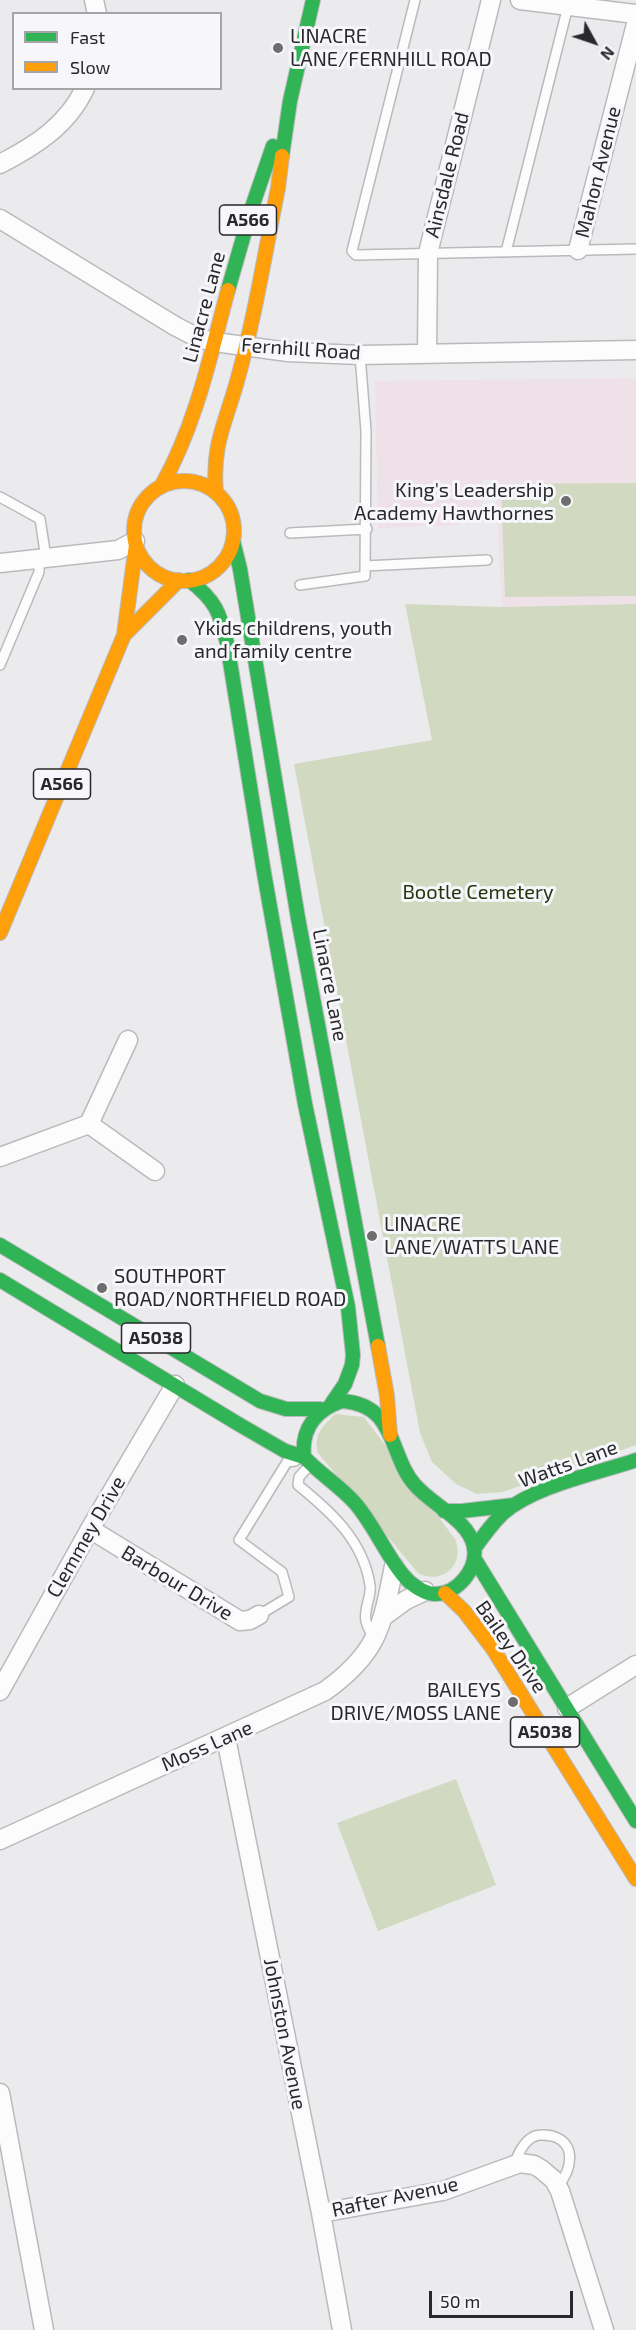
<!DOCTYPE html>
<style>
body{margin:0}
#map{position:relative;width:636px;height:2330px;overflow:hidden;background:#ebebed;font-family:"Exo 2",sans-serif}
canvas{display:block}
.legend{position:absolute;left:12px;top:12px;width:210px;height:78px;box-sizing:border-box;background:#f7f7fb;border:2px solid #a5a5a8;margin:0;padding:8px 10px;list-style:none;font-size:18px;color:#29292b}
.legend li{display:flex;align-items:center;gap:12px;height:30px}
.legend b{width:30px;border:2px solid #a5a5a8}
.north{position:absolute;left:564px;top:12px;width:60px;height:60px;-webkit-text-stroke:4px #f7f7fb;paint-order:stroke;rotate:130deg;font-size:16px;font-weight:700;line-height:24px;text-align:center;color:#29292b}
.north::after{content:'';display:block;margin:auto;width:21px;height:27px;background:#29292b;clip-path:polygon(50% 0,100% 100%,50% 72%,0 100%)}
.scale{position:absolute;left:429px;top:2291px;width:144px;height:27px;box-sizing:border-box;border:3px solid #29292b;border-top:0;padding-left:8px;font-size:18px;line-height:21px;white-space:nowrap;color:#29292b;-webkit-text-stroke:4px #f7f7fb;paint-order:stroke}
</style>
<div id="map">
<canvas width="636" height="2330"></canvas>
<ul class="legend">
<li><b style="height:8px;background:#30b455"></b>Fast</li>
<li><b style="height:8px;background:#ff9f0a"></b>Slow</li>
</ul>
<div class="north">N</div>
<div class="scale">50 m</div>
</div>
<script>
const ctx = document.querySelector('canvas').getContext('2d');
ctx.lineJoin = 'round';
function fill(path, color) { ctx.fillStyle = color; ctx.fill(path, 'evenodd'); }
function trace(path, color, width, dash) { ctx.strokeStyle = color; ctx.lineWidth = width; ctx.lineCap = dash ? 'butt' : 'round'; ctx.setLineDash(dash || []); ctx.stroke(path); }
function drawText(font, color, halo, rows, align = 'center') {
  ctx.font = font + ' "Exo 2",sans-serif'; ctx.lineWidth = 6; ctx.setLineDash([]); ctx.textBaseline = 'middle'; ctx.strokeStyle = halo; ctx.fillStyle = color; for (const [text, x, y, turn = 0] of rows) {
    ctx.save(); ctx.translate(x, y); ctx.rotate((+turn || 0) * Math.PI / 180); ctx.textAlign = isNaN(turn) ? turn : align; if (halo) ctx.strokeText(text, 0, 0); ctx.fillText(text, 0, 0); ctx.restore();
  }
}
fill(new Path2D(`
 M 636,378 L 636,604 L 502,607 L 495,480 L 483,480 L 484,522 L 460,523 L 460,525 L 378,528 L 375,381 Z`), '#eee1e7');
fill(new Path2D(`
 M 636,483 L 636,596 L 505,597 L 501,484 Z
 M 405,604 L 502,607 L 636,604 L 636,1445 L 503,1492 L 477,1494 L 456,1484 L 432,1462 L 420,1433 L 294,764 L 432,740 Z
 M 335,1414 L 364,1417 L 455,1539 C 466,1564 442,1586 418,1573 L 318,1453 C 313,1435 323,1426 335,1414 Z
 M 456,1779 L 496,1885 L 378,1931 L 337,1823 Z`), '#d1dac1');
const lane = new Path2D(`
 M 415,0 L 352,251 L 356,255 L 636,249
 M 506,252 L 568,6
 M 0,497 L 40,519 L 46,558
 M 290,533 L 367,529
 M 365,566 L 487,560
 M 300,585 L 365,576 L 366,431 L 360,355
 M 0,665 L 39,572 L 39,559
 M 309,1466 L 299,1477 L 298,1485 C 331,1512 363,1540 370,1585 C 372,1596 363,1610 366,1621 C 367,1627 371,1633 374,1638
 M 259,1615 L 289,1597 L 282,1572 L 239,1540 L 287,1462 L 295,1461
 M 514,2164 C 518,2155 523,2142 533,2137 C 538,2134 546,2135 552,2136 C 578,2143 571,2171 558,2186`);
const street = new Path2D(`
 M 94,0 L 97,14
 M 520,0 L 636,14
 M 0,164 C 35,146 68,125 85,88
 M 0,219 L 175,326 L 198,338 L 215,342 L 288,352 L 360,355 L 636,350
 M 578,250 L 636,24
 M 427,353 L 428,253 L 491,0
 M 0,563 L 118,550 L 135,541
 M 89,1124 L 155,1171
 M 0,1157 L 89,1124 L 128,1040
 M 90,1529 L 240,1621 L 250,1620 L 259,1615
 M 384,1616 L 406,1600 L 425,1591
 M 0,1691 L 90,1529 L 175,1385
 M 567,1708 L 636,1665
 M 226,1738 L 321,2213 L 342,2330
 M 0,1840 L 325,1691 C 378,1653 382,1627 394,1566
 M 0,2093 L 44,2330
 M 321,2213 L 443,2191 L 520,2163 L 534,2165 L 541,2169 L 554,2180 L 560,2191 L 604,2330`);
const fast = new Path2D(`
 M 282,156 L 290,101 L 313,0
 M 228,290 L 251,210 L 273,146
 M 233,541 L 240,569 L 298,918 L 378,1346
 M 189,580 C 215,600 220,612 227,643 L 264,873 L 305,1104 L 348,1307 L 353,1355 L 352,1365 L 345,1384 L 332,1403
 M 0,1245 L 260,1401 L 286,1409 L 320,1409
 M 0,1280 L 240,1425 L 285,1451 L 304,1457
 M 342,1401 C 356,1402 369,1406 379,1417 C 396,1437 397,1465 415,1485 C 432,1505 469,1520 474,1547 C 478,1569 457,1595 434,1594 C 423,1593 410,1584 403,1575 C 385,1553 374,1525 355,1503 C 340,1486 320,1474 304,1457 C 301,1429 316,1410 342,1401 Z
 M 444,1511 L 462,1511 L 514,1505
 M 474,1549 C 483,1536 492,1524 503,1513 C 537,1485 595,1474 636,1460
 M 474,1558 L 636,1821`);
const slow = new Path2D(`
 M134 531a50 50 0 1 1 100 0a50 50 0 1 1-100 0Z
 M 162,485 C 196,424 210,357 228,290
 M 216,492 C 212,447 224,426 236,385 C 254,322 265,253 278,188 L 282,156
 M 124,635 L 179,580
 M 0,933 L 124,635 L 136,545
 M 378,1346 L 387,1396 L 390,1435
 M 445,1593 L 464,1611 L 493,1649 L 636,1879`);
trace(lane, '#bababc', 12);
trace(street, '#bababc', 21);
trace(fast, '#bababc', 16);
trace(slow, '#bababc', 16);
trace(lane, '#fcfcfc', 9);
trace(street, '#fcfcfc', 18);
trace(fast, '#30b455', 14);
trace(slow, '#ff9f0a', 14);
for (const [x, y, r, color] of [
 [278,48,6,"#6d6d6f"],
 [566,501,6,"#6d6d6f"],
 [182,640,6,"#6d6d6f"],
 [372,1236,6,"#6d6d6f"],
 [102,1288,6,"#6d6d6f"],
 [513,1702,6,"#6d6d6f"]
]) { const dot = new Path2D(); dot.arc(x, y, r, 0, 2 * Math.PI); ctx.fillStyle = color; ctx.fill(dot); trace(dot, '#f7f7fb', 2); }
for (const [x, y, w] of [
 [248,220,57],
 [62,784,57],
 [156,1338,69],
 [545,1732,69]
]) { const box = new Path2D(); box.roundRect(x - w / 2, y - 15, w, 30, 4.5); ctx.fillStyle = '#f7f7fb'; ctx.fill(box); trace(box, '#29292b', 1.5); }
drawText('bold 18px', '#29292b', null, [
 ["A566",248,220],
 ["A566",62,784],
 ["A5038",156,1338],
 ["A5038",545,1732]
]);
drawText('20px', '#29292b', '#f7f7fb', [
 ["LINACRE",290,36],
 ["LANE/FERNHILL ROAD",290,59],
 ["King's Leadership",554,490,"right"],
 ["Academy Hawthornes",554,513,"right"],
 ["Ykids childrens, youth",194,628],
 ["and family centre",194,651],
 ["LINACRE",384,1224],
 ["LANE/WATTS LANE",384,1247],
 ["SOUTHPORT",114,1276],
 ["ROAD/NORTHFIELD ROAD",114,1299],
 ["BAILEYS",501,1690,"right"],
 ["DRIVE/MOSS LANE",501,1713,"right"]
], 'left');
drawText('20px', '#29292b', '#f7f7fb', [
 ["Mahon Avenue",598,172,-76],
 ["Ainsdale Road",447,175,-76],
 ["Linacre Lane",204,307,-75],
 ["Fernhill Road",301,349,4],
 ["Linacre Lane",330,985,79],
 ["Watts Lane",568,1464,-20],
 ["Clemmey Drive",86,1537,-60],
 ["Barbour Drive",177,1583,31],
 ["Bailey Drive",511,1647,55],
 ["Moss Lane",207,1746,-24],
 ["Johnston Avenue",285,2034,79],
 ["Rafter Avenue",395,2197,-12]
]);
drawText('20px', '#28340c', '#f7f7fb', [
 ["Bootle Cemetery",478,892]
]);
</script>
